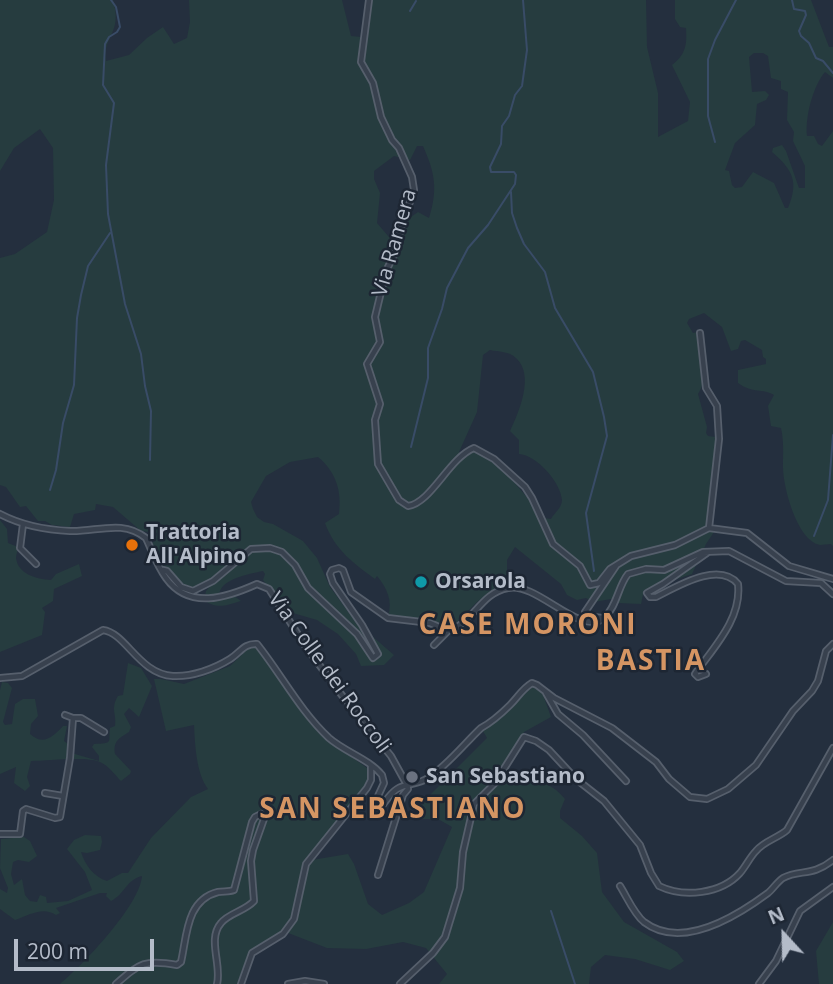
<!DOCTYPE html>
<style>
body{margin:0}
#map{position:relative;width:833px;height:984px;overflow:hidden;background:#242f3e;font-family:"Open Sans",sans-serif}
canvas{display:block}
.north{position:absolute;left:749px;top:900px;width:70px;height:70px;-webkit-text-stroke:5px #1d2633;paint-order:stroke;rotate:338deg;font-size:19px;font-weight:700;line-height:28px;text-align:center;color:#b4bcc9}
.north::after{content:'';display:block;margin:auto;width:24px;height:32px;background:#b4bcc9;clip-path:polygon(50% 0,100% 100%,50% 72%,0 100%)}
.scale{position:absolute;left:14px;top:939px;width:140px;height:32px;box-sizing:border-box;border:4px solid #b4bcc9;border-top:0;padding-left:9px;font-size:21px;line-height:24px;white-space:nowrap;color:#b4bcc9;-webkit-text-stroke:5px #1d2633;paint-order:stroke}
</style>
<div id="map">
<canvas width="833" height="984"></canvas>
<div class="north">N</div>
<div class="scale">200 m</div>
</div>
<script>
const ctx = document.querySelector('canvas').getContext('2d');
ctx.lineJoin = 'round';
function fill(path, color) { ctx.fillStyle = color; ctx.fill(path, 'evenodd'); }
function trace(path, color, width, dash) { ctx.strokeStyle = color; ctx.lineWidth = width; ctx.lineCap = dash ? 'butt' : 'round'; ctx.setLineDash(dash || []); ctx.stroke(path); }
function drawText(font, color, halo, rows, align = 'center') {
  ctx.font = font + ' "Open Sans",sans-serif'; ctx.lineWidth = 5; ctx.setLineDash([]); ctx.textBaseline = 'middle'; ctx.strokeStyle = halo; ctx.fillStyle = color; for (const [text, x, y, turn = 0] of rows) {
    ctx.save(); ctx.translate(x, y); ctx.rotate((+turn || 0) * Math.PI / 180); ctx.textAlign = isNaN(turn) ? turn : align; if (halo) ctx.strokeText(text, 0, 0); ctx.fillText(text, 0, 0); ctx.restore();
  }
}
fill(new Path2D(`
 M 0,0 L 113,0 C 123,34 102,36 106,61 L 129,55 L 147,38 L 163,27 L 174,44 L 187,38 L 190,22 L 189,0 L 342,0 L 351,36 L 361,37 L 368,0 L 646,0 L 647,47 L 658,93 L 658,137 L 688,121 L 690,102 L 672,65 C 686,54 687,45 686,28 L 680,27 L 675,19 L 675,0 L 811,0 L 829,47 L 833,47 L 833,78 L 825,72 C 813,86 805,117 807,136 L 814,136 L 818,144 L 822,146 L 833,131 L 833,546 L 831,544 C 827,544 823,545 820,545 C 797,541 783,487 783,467 C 783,453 784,442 781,428 L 771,426 L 768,406 L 774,395 C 763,388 753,394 738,383 L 738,370 L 766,364 L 766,359 L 763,357 L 762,350 L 745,340 L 741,341 L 738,349 L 731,351 L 722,327 L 704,313 L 689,319 L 687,323 L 693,333 L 698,332 C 705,350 709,377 698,394 L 707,427 L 706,433 L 708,436 L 716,437 L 717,441 L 709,519 L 706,526 L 716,529 L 706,544 L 692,574 L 644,590 L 641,604 L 618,603 L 611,599 L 594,602 L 586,598 L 577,600 L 567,595 L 561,584 L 515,547 L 507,560 L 507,575 L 500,579 L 509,584 L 478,601 L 453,626 L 420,618 L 391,619 L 388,616 C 393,601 387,588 377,576 L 375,579 C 353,563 335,550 325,523 L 339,514 C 342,491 336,472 318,457 L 290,462 L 266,476 L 251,502 L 253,509 L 257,517 L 264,522 L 273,524 L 303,541 L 317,558 L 330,587 L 349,613 L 358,624 L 394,655 L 384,665 L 361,666 L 356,654 L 338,634 L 317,620 L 286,611 L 263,580 L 265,574 L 263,571 C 249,574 219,579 219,596 L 234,596 L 241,601 C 227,605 217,610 204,600 L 206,591 L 212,584 C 207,586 201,589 196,589 C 182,590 150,557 153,543 C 154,539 157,536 157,533 L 141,531 L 113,507 L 96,504 L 95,510 L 74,514 L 70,527 L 52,525 L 45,521 L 38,521 L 26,506 L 20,507 L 6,487 L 0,485 L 0,258 L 15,254 L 47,232 L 54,200 L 53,148 L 40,129 L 14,148 L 0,171 ZM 754,53 L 763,53 L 768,56 L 771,78 L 781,81 L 781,89 L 788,92 L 787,120 L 794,132 L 793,141 L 805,166 L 805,188 L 799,188 L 786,151 L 782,145 L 773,148 L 772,152 C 793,170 799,182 788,208 L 785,208 L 774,183 L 753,172 L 742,187 L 735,188 L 732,185 L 729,171 L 725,170 L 735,143 L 755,125 L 757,104 L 766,100 L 769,95 L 765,91 L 752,92 L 749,57 ZM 417,146 L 423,146 C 435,173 438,189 429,218 L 418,212 L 408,219 L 401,236 L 389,237 L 377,223 L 380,193 L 374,179 L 374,171 L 394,156 L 410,160 ZM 490,350 C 499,352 509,351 516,358 C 535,375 519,412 510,431 L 519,440 L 519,454 C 537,455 561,483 562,500 C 562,508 554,513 551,519 L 544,518 C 522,491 505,468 475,451 L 464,457 L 459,452 L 477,412 L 483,355 Z
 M 0,520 L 7,529 L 8,543 L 18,547 C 18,550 16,554 16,558 C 18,574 36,579 51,580 L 56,574 L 79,564 L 82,576 L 54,589 L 53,601 L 42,608 L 45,612 L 42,635 L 0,652 Z
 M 254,647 L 260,653 L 297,705 L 321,735 L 367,768 L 367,782 L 359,795 L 306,861 L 348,854 L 354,864 L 368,904 L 382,915 L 409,903 L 424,892 L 452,827 L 438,819 L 416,819 L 419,806 L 487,738 L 483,731 L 501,718 L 532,687 L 542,692 L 551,717 L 524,732 L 499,770 L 495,785 C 520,776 547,776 565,799 L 560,811 L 560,818 L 582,836 L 597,853 L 602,892 L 624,922 L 677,952 L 684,961 L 670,970 L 635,959 L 605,955 L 591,967 L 589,984 L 439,984 L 447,974 L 426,948 L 403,942 L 366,949 L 327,948 L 283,931 L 249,952 L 237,984 L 60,984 C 83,965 140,905 142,876 C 126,880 124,895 111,901 L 106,896 L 107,893 L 100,893 L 56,908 L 60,913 L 56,915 C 43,906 29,915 15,920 L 0,909 L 0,889 L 7,893 L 8,888 L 0,868 L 1,839 L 24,837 L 30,841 L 37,856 L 29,862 L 18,860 L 13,862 L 11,874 L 14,885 L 22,879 L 25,895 L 30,901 L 37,902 L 40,895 L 46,897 L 47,903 L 68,901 L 92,890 L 85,872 L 67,849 L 74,840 L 85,835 L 101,836 L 102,842 L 100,850 L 87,853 L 81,852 C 85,865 94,877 107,881 L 122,873 L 128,873 L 151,838 L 191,797 L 208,789 C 196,773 195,744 194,725 L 166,731 L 154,679 L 161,679 L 184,684 L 230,666 L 249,648 Z
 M 128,663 L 141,668 L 152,686 L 139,717 L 129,708 L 124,714 L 131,727 L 129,732 C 119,738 113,741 115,754 L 131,771 L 130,774 L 121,781 C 115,775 109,766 100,762 C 86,756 48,761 31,761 L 27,777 L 30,786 L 25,791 L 14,783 L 16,767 L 0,774 L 0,690 L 2,682 L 8,683 L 12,688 L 3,722 L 5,725 L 12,724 L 15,704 L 23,699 L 35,699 L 38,716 L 31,724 L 30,734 C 43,746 53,737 63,726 L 67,726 L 64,741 L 68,744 L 68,752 L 99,761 L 99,756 L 92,747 L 94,744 C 114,743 108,743 110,728 L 115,726 C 117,714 110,709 118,696 L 123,695 Z
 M 833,922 L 833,984 L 819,984 L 816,951 Z`), '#263c3f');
trace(new Path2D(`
 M 111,0 L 116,7 L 120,27 L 117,32 L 109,37 L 105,44 L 103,85 L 114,103 L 106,165 L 108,214 L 125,304 L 141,354 L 145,386 L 151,411 L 150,460
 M 792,0 L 794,9 L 805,11 L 806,15 L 799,31 L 801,36 L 809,43 L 816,58 L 823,61 L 833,73
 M 410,11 L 416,1
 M 715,142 L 708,116 L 708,59 L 715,40 L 736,0
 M 511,192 L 512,213 L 517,228 L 524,244 L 545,272 L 555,308 L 593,372 L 604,417 L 607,436 L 586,513 L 594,571
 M 411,447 L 428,378 L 428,348 L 442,309 L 447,288 L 468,248 L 488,225 L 515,184 L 516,175 L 514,172 L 491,172 L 490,167 L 501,144 L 502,126 L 509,116 L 515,95 L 522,86 L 527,50 L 523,0
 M 50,490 L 56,470 L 63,423 L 74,385 L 77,318 L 81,295 L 88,266 L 110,233
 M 814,536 L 828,500 L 833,435
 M 551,911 L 575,984`), '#394c67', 2);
const minor = new Path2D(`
 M 369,0 L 361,62 L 373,83 L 381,117 L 392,140 L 399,148 L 412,177 L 414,190 L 400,231 L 398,247 L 386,271 L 375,317 L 380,342 L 367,364 L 380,404 L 375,420 L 378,464 L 399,500 L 408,506 C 431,503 449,458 474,448 L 494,459 L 525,487 L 532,498 L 553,544 L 580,566 L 590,585 L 599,583 L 610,569 L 631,556 L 675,545 L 709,528 L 747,533 L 789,566 L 833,579
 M 700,333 L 706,388 L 717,406 L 719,439 L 709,528
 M 0,514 C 21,525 47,530 70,531 C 97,532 122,519 146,538 C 152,551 157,566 166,578 C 189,610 226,598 257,584 L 269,589 L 306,647 L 344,698 L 364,719 L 373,734 L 391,756 L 407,785 L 408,789 L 403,795 L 378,875
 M 23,524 L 20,548 L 36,564
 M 163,570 L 167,571 L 181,587 L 193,591 L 213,581 L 251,549 L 270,548 L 282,552 L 295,565 L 308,588 L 357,634 L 373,658 L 378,654 L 362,625 L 333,583 L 330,574 L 332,570 L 339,568 L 343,570 L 351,592 L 388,618 L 430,623 L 448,631 C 474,623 480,593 508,588 C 537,581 582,639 605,617 C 617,606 618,586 628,574 L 646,569 L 664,570 L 703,552 L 729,551 L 786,581 L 821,583 L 833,594
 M 602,618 L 587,616 L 585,612 L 616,566
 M 434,645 L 448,631
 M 706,674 L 698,677 L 695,674 C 713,648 742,619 738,584 C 719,561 678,586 656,597 L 650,597 L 647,593 L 663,584 L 707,553
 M 0,678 L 22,676 L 103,630 C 126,633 139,674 173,676 C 192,677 214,669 230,659 C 240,653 244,643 257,644 C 281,674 300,711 329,738 C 345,752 369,759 382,775 L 384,783 L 372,809 L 374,813 C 384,808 386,796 397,789 C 406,783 418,785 428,778 C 448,765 464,744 481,728 C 492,722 501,714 510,705 C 518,697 522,689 532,683 L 537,685 L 554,698 L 612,728 L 656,762 L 669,779 L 690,797 L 707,799 L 728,789 L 756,765 L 793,711 L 812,691 L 818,681 L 826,651 L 833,644
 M 546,693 L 558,714 L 583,735 L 626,781
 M 65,715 L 73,718
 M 45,793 L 63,796
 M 0,834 L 20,834 L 23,811 L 26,809 L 55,818 L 60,817 L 70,758 L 73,718 L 81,718 L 104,732
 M 620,886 C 627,897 634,914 644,922 C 682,951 737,916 768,893 C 773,889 777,882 783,878 C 800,869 812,877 833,860
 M 116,984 C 140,963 145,959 177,965 L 181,962 C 187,936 186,900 218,892 C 224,891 229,892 234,890 L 252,822 L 255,817 L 261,814 L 264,819 L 253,850 L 251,861 L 254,901 C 245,911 229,913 221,923 C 207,939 222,965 217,984
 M 241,984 L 252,953 L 283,934 L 294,919 L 306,864 L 367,788 L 371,780 L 371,766
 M 288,984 L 305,981 L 324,984
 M 400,984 L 433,953 L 445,937 L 460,888 L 463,852 L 474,804 L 495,783 L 524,737 L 536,741 L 549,750 L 576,779 L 604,801 L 640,845 L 651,873 L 659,886 C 684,898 721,894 740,873 C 746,866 750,857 756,851 C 764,841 778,838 787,830 L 833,748
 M 759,984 L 776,961 L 800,911 L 833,887`);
trace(minor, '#565f6c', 8);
trace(minor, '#38414e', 4.5);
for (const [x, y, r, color] of [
 [132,545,7,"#e8710a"],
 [421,582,7,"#0f9aa8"],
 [412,777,7,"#6b7280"]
]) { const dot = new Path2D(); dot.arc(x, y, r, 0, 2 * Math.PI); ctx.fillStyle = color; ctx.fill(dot); trace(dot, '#1d2633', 2.5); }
drawText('21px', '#b4bcc9', '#1d2633', [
 ["Via Ramera",395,243,-74],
 ["Via Colle dei Roccoli",329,673,54]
]);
drawText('bold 21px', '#b4bcc9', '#1d2633', [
 ["Trattoria",146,533],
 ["All'Alpino",146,557],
 ["Orsarola",435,582],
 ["San Sebastiano",426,777]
], 'left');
ctx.letterSpacing = '2px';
drawText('bold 28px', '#d59563', '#1d2633', [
 ["CASE MORONI",528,626],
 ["BASTIA",651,662],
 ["SAN SEBASTIANO",393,810]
]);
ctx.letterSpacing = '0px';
</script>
